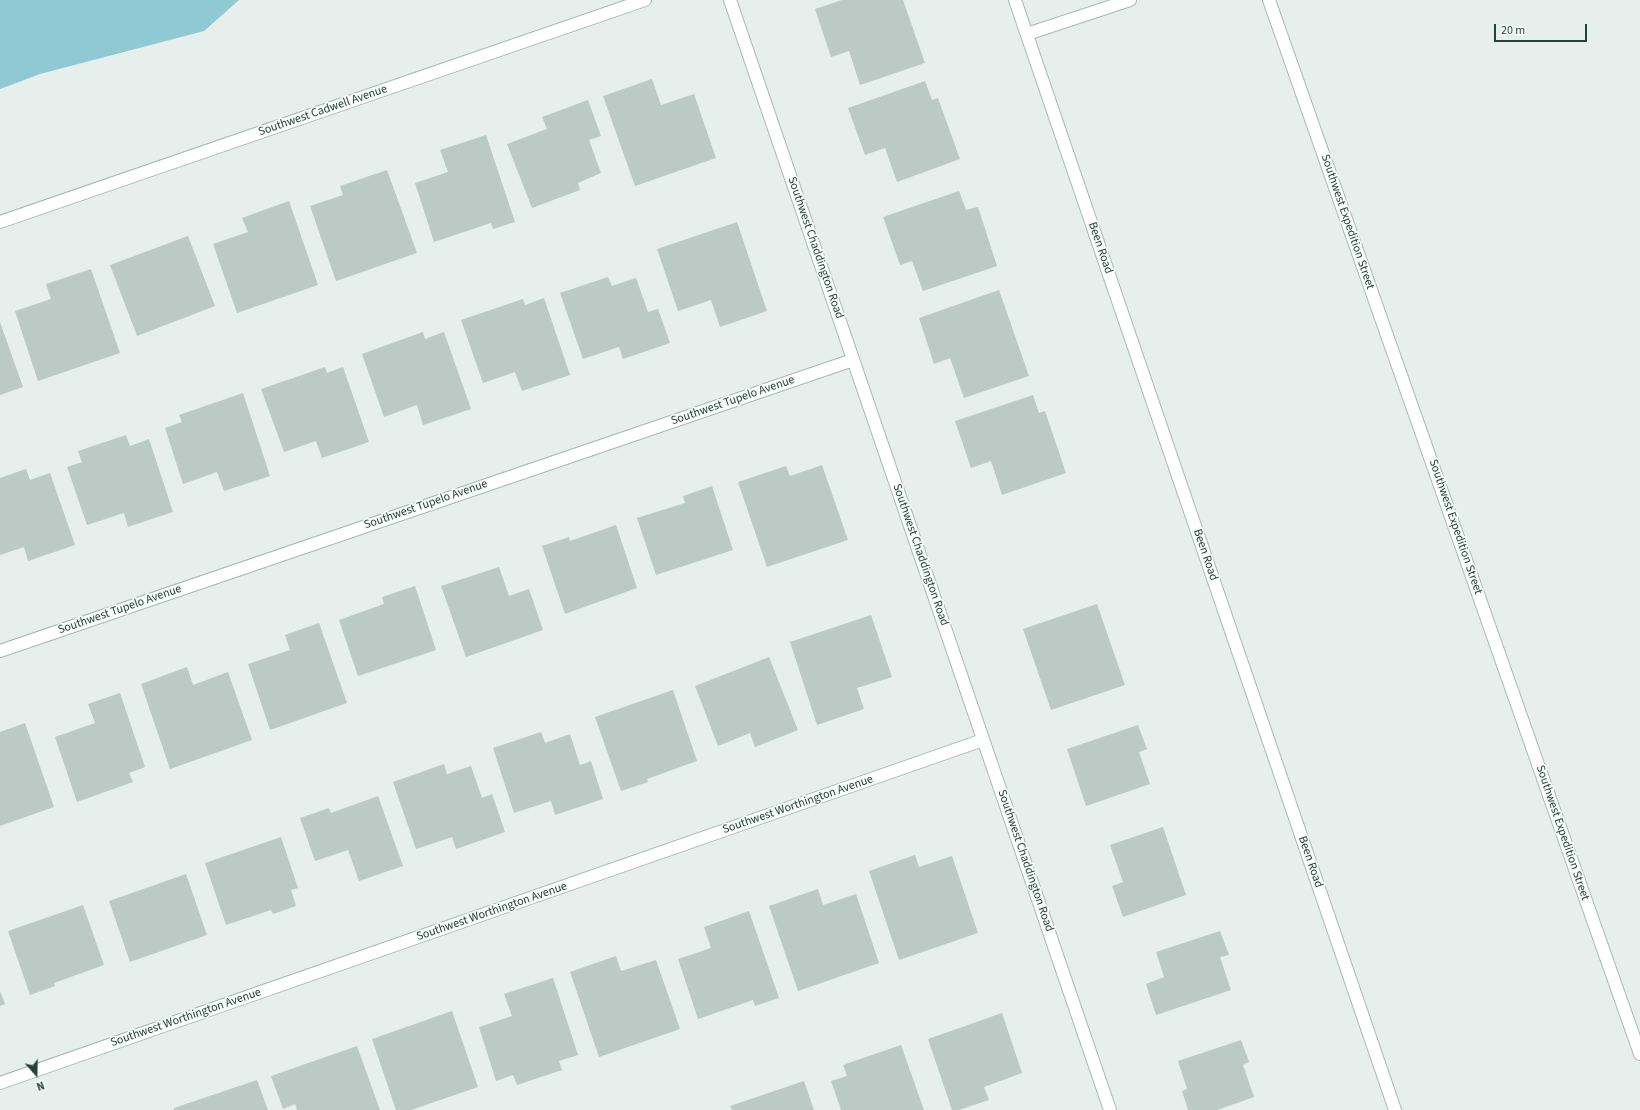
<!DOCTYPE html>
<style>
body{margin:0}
#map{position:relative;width:1640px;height:1110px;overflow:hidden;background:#e6efeb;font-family:"Source Sans 3",sans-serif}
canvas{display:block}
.north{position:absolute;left:16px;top:1054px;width:40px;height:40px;-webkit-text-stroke:3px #f7fbf9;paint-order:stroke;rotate:160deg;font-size:11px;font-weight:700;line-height:16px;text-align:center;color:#24423a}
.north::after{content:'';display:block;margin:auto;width:14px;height:18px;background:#24423a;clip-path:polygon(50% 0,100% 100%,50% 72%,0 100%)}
.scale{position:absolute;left:1494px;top:24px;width:93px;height:18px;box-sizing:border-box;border:2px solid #24423a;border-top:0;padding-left:5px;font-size:12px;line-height:14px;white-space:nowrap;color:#24423a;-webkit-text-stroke:3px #f7fbf9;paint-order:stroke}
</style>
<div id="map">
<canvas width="1640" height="1110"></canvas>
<div class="north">N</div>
<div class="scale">20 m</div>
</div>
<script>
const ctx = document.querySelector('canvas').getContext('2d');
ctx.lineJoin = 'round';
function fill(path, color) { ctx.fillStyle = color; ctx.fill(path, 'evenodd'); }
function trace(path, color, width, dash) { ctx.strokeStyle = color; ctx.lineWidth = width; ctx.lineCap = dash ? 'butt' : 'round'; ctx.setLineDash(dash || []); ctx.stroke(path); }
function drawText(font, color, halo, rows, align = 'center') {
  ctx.font = font + ' "Source Sans 3",sans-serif'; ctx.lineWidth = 3.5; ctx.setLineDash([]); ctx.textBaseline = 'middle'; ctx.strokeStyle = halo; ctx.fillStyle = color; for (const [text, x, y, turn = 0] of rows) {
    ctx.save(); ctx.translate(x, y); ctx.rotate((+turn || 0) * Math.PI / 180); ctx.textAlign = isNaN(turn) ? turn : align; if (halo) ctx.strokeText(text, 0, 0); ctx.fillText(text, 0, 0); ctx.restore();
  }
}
fill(new Path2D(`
 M 0,0 L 239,0 L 204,31 L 40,74 L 0,89 Z`), '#8ec9d4');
fill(new Path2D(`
 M 842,0 L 903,0 L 925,63 L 860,85 L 849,51 L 831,57 L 815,9 Z
 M 652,79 L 661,105 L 694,94 L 716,158 L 635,186 L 603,96 Z
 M 925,81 L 932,100 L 938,98 L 960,159 L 897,182 L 885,148 L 865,155 L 848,108 Z
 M 588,100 L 601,136 L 589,140 L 601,173 L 578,183 L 580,190 L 532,208 L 507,144 L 547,129 L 542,117 Z
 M 486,135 L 515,222 L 493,229 L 491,223 L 434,242 L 415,183 L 448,172 L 440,150 Z
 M 387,170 L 417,253 L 336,281 L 310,206 L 343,195 L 340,186 Z
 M 959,191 L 966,210 L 978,207 L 997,266 L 923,291 L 912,261 L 900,265 L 883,217 Z
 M 289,201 L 318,285 L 237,313 L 213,244 L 248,232 L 242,218 Z
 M 737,222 L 767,311 L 720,327 L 711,300 L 678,311 L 657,249 Z
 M 188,236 L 215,306 L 137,336 L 110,265 Z
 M 91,269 L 120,353 L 38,381 L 15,311 L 51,299 L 46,284 Z
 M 608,277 L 612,286 L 636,278 L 648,312 L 658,309 L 670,343 L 623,359 L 619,347 L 583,359 L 560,293 Z
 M 999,290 L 1029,376 L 964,398 L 950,358 L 934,364 L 919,318 Z
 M 544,298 L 570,375 L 522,391 L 515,372 L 483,383 L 461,320 L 523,299 L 525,305 Z
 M 0,322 L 23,387 L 0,395 Z
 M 423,332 L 425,339 L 444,332 L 471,409 L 423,425 L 417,405 L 384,417 L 362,354 Z
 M 325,367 L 327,373 L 343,367 L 369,442 L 322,458 L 316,441 L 284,452 L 261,389 Z
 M 243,393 L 270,476 L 224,491 L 217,472 L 183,484 L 165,428 L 182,422 L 179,415 Z
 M 1033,395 L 1039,413 L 1045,411 L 1066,473 L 1002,495 L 991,461 L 971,468 L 955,421 Z
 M 126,435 L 130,446 L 149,439 L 173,512 L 128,527 L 124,513 L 87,525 L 67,467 L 82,462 L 78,451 Z
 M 822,465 L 848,540 L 767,567 L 738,482 L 786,466 L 790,476 Z
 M 26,469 L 30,480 L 50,473 L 75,545 L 28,561 L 24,547 L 0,555 L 0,478 Z
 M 712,486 L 733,550 L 656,575 L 637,518 L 685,503 L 683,496 Z
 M 616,525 L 637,588 L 565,614 L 542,546 L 569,537 L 570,541 Z
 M 499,567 L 509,596 L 529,589 L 543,630 L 466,657 L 441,586 Z
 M 415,586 L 436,650 L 358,676 L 339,620 L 384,604 L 382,597 Z
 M 1097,604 L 1125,685 L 1051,710 L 1023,629 Z
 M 871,615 L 892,677 L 857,688 L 864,709 L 817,725 L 790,642 Z
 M 319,623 L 347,703 L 270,730 L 248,664 L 290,650 L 285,635 Z
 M 769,657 L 798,730 L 755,747 L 750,733 L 718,746 L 695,686 Z
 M 187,667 L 193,685 L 228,672 L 252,740 L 170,769 L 141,684 Z
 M 673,690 L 697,761 L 647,779 L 648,782 L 621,791 L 595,717 Z
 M 120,693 L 145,767 L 129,773 L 133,782 L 77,802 L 55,737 L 95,723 L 88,704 Z
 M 25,723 L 54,807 L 0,826 L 0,732 Z
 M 1138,725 L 1147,749 L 1139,752 L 1150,784 L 1086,806 L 1067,749 Z
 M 541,732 L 545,743 L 570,734 L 580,765 L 591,761 L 603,799 L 555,815 L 551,801 L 514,813 L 493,748 Z
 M 444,764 L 447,774 L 471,766 L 482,798 L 492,794 L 505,832 L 456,849 L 452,837 L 416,849 L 393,782 Z
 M 378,796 L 403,866 L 359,881 L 348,850 L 315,861 L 300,818 L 329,808 L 331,813 Z
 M 1163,827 L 1186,895 L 1123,917 L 1112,886 L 1123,882 L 1110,845 Z
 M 281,837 L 298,888 L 291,890 L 296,906 L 273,914 L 271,910 L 226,925 L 205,863 Z
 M 915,855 L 919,867 L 952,856 L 978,933 L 899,960 L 869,871 Z
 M 186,874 L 207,935 L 130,962 L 109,901 Z
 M 818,889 L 823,905 L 856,894 L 879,963 L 798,991 L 769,906 Z
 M 83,905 L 104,965 L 54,983 L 55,986 L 30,995 L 8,931 Z
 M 749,911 L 779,998 L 755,1006 L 753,1000 L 698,1019 L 678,959 L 711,948 L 704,927 Z
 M 1220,931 L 1229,955 L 1220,957 L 1231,990 L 1156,1015 L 1146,984 L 1164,977 L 1156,952 Z
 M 616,956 L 621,971 L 656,960 L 680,1029 L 599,1057 L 570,972 Z
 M 553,978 L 578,1055 L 559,1061 L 562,1070 L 517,1085 L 513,1075 L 496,1081 L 479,1027 L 512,1016 L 504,994 Z
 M 0,991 L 5,1004 L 0,1006 Z
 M 452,1011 L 478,1087 L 411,1110 L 396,1110 L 372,1039 Z
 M 1002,1013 L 1022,1073 L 984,1087 L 989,1100 L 959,1110 L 952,1110 L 928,1039 Z
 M 1241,1040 L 1249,1062 L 1243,1065 L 1254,1097 L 1217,1110 L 1188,1110 L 1182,1091 L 1187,1089 L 1178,1061 Z
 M 901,1045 L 924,1110 L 841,1110 L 831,1081 L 847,1076 L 843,1065 Z
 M 357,1046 L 380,1110 L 297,1110 L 295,1104 L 283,1109 L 271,1076 Z
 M 257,1080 L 268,1110 L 174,1110 L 174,1108 Z
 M 804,1081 L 814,1110 L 732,1110 L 730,1106 Z`), '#bbcac4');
const minor = new Path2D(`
 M 730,0 L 1110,1110
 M 1269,0 L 1640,1054
 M 1027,34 L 1130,0
 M 0,222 L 645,0
 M 0,651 L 853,360
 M 0,1083 L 983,740`);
const tertiary = new Path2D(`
 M 1015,0 L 1395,1110`);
trace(minor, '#a8b8b2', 14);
trace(tertiary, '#a8b8b2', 14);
trace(minor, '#fff', 12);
trace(tertiary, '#fff', 12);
drawText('12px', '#24423a', '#f7fbf9', [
 ["Southwest Cadwell Avenue",323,111,-19],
 ["Southwest Expedition Street",1347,222,71],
 ["Southwest Chaddington Road",815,248,71],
 ["Been Road",1100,248,71],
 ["Southwest Tupelo Avenue",733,401,-19],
 ["Southwest Tupelo Avenue",426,505,-19],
 ["Southwest Expedition Street",1455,527,71],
 ["Southwest Chaddington Road",920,555,71],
 ["Been Road",1205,555,71],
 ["Southwest Tupelo Avenue",120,610,-19],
 ["Southwest Worthington Avenue",798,805,-19],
 ["Southwest Expedition Street",1562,833,71],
 ["Southwest Chaddington Road",1025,861,71],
 ["Been Road",1310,862,71],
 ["Southwest Worthington Avenue",492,912,-19],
 ["Southwest Worthington Avenue",186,1018,-19]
]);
</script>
